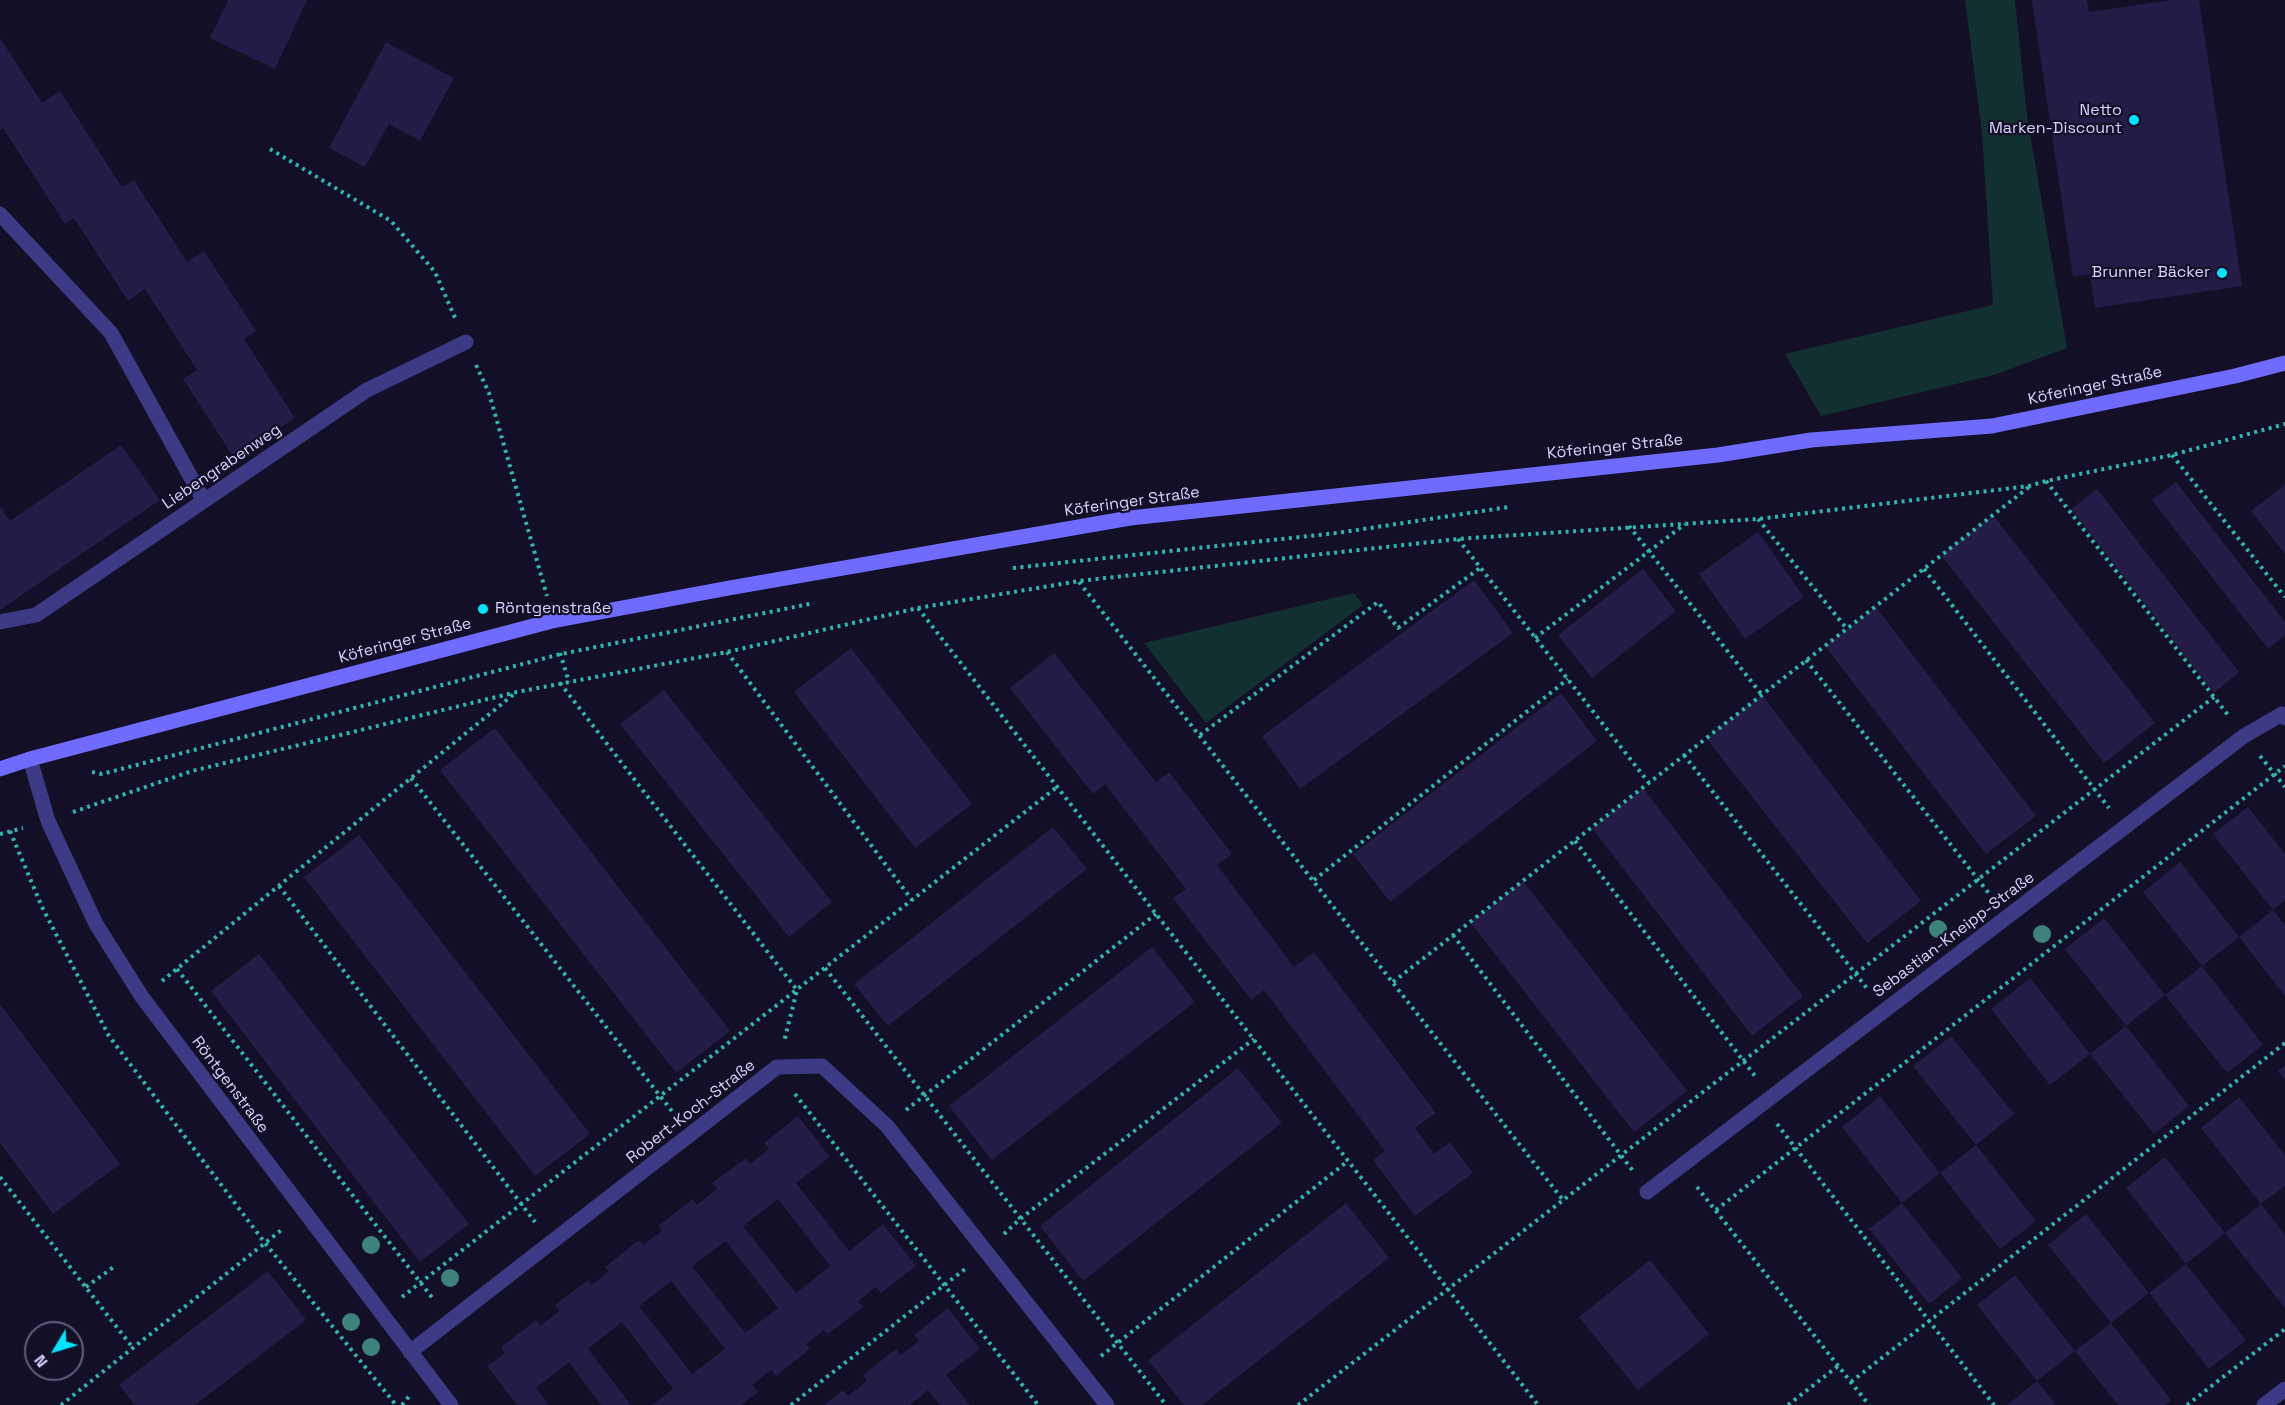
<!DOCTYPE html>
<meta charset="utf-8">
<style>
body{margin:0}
#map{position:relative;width:2285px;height:1405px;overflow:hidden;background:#130f26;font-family:"Space Grotesk",sans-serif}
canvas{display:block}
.north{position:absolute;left:24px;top:1321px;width:60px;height:60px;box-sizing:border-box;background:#130f26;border:2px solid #625e7d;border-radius:50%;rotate:232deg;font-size:16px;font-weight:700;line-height:24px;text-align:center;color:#d9d4ff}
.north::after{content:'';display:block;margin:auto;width:21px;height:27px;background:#00e5ff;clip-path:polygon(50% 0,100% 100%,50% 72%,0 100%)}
</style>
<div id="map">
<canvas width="2285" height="1405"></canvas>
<div class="north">N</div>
</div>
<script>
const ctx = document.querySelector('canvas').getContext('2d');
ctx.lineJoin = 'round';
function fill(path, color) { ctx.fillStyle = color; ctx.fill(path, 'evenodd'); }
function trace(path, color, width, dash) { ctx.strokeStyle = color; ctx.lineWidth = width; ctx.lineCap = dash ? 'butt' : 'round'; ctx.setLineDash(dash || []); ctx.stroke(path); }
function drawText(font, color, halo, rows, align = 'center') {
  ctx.font = font + ' "Space Grotesk",sans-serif'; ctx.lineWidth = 4.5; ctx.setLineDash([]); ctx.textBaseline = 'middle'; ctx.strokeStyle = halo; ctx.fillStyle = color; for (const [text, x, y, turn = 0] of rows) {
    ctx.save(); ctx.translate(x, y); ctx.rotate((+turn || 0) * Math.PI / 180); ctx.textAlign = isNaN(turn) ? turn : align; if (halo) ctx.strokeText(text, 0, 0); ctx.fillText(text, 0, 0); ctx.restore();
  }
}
fill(new Path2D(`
 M 1965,0 L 2015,0 L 2027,116 L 2067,348 L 1994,375 L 1821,416 L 1785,354 L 1993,305 L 1982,133 Z
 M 1354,593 L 1363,605 L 1206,723 L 1144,643 Z`), '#12302f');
fill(new Path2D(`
 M 228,0 L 307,0 L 275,69 L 210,38 Z
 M 2032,0 L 2087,0 L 2089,12 L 2173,0 L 2199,0 L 2242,286 L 2095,308 L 2090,274 L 2073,277 Z
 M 0,38 L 42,103 L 60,91 L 122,187 L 134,180 L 187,262 L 204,251 L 256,331 L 244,339 L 295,418 L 234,458 L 183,379 L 197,370 L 145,289 L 128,301 L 74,218 L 65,224 L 3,128 L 0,130 Z
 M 386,42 L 454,78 L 420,141 L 389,124 L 365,167 L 329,148 Z
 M 121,445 L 160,500 L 0,610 L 0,506 L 10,521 Z
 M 2176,482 L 2285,622 L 2285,635 L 2268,649 L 2152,500 Z
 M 2285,485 L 2285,554 L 2251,511 Z
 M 2097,489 L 2239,672 L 2214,693 L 2071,509 Z
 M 1993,515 L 2155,723 L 2104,763 L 1941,555 Z
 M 1758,532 L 1804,597 L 1745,639 L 1699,574 Z
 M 1643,569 L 1676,611 L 1592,678 L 1558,635 Z
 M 1474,580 L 1513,633 L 1300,789 L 1262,736 Z
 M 1876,607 L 2036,816 L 1986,854 L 1825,646 Z
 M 851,648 L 972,804 L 915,848 L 794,692 Z
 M 1054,653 L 1156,782 L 1169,772 L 1232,854 L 1217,865 L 1294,967 L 1314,952 L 1436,1113 L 1415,1128 L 1434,1154 L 1450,1142 L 1473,1173 L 1415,1216 L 1373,1160 L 1385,1151 L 1264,990 L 1251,1000 L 1173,898 L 1186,889 L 1105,784 L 1093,794 L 1010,688 Z
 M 664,690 L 832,902 L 789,937 L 620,724 Z
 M 1561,693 L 1597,741 L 1390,902 L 1353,854 Z
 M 1762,695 L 1921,901 L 1867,943 L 1706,738 Z
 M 495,728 L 730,1031 L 676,1073 L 440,770 Z
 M 1643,788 L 1803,996 L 1752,1036 L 1592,828 Z
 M 2248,807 L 2285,854 L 2285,900 L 2273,910 L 2213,834 Z
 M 1053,827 L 1087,869 L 888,1026 L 854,984 Z
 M 359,835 L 590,1134 L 535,1176 L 304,877 Z
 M 2180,862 L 2239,937 L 2202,966 L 2143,892 Z
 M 1523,881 L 1687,1091 L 1634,1132 L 1470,922 Z
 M 2273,910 L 2285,925 L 2285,996 L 2239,937 Z
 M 2104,918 L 2165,995 L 2126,1026 L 2065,949 Z
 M 1152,947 L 1195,1002 L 992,1160 L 949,1106 Z
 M 259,954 L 469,1224 L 420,1262 L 211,991 Z
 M 2202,966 L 2263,1045 L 2227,1073 L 2165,995 Z
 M 2030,978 L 2090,1054 L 2050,1085 L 1991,1009 Z
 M 0,1004 L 120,1164 L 53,1214 L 0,1143 Z
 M 2126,1026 L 2189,1106 L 2154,1134 L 2090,1054 Z
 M 1951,1036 L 2014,1114 L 1976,1145 L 1913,1066 Z
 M 2285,1065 L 2285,1080 L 2278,1071 Z
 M 1238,1068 L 1282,1123 L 1083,1281 L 1040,1226 Z
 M 1880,1096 L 1940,1173 L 1902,1203 L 1842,1127 Z
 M 2239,1097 L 2285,1155 L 2285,1186 L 2261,1204 L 2201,1128 Z
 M 798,1116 L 830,1157 L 796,1183 L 849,1251 L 883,1224 L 916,1266 L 881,1293 L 876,1287 L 858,1301 L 863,1307 L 828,1334 L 824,1330 L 806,1344 L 810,1349 L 776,1376 L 771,1370 L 752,1385 L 758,1392 L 741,1405 L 652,1405 L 673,1389 L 622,1322 L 588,1349 L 631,1405 L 601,1405 L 569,1362 L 536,1388 L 549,1405 L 517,1405 L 487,1366 L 505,1353 L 501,1347 L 536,1320 L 540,1326 L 559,1311 L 555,1305 L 588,1280 L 592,1285 L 609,1271 L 605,1267 L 639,1240 L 643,1245 L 662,1231 L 658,1226 L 693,1199 L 697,1205 L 717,1189 L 712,1183 L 746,1158 L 750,1164 L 769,1149 L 764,1143 ZM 778,1199 L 830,1266 L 796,1293 L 743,1226 ZM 726,1241 L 778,1308 L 745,1333 L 692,1266 ZM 671,1281 L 725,1349 L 692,1374 L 639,1306 Z
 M 1976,1145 L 2036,1221 L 2000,1249 L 1940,1173 Z
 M 2165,1157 L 2225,1233 L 2186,1264 L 2126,1188 Z
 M 1346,1203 L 1389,1258 L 1202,1405 L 1184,1405 L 1148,1360 Z
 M 1902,1203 L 1962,1278 L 1929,1304 L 1869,1229 Z
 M 2261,1204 L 2285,1235 L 2285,1308 L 2225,1233 Z
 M 2086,1214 L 2149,1293 L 2111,1323 L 2048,1245 Z
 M 1650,1260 L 1709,1334 L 1638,1390 L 1579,1317 Z
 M 2186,1264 L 2246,1340 L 2209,1369 L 2149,1293 Z
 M 268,1271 L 306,1320 L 195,1405 L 135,1405 L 119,1385 Z
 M 2015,1275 L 2075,1351 L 2111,1323 L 2171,1400 L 2165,1405 L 2118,1405 L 2075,1351 L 2037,1381 L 1977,1305 Z
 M 948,1308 L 980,1349 L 946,1375 L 970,1405 L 940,1405 L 928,1390 L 910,1405 L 824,1405 L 843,1390 L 848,1396 L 867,1381 L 863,1375 L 896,1349 L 901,1355 L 919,1341 L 914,1335 Z
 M 2037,1381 L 2056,1405 L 2007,1405 Z`), '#241b47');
trace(new Path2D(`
 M 270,149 L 391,221 L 435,272 L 456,320
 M 476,365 L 489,393 L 547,596
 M 2172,455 L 2285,597
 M 2046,481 L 2228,715
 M 1758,519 L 1847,629
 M 1629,526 L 1762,695
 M 1458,539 L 1649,783
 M 1013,568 L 1337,533 L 1509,507
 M 1924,569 L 2109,808
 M 1079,582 L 1563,1200
 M 918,608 L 1538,1405
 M 1535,638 L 1685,524
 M 727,652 L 912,900
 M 560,653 L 569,682
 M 1806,660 L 1991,896
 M 560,683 L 797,990 L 784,1042
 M 1200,735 L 1378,602 L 1398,628 L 1480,568
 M 1684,755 L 1869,991
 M 2260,756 L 2285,787
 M 92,772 L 102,774 L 561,654 L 814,603
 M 411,778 L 675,1115
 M 73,812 L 192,771 L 517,692 L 727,652 L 918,608 L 1079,581 L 1458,539 L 1758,519 L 2029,486 L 2046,481 L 2172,455 L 2285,424
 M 10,831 L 42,907 L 109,1036 L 265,1243 L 396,1405
 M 0,834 L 23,828
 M 1575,841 L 1755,1076
 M 1314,880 L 1568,679
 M 279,886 L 535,1222
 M 1453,935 L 1633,1171
 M 825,968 L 1166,1405
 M 177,969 L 434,1300
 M 162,981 L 514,694
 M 1393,982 L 2029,487
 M 795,1094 L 1038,1405
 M 906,1110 L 1156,914
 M 1777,1124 L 1994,1405
 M 0,1177 L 133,1348
 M 1697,1187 L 1869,1405
 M 1716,1210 L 2285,766
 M 1004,1234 L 1020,1219 L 1254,1039
 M 86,1287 L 115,1266
 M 402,1297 L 1057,787
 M 1101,1356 L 1348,1161
 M 1851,1382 L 2285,1043
 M 61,1405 L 284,1228
 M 402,1405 L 410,1395
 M 791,1405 L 965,1269
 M 1298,1405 L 2214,697
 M 1788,1405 L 1838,1366
 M 2187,1405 L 2285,1329`), '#2fb8b0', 4, [3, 4.5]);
trace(new Path2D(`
 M 0,214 L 111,333 L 204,501
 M 0,622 L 36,615 L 367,390 L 466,342
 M 30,759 L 48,821 L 96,924 L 142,997 L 451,1405
 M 1647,1192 L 2244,736 L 2282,714 L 2285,718
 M 410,1352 L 777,1067 L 822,1066 L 887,1126 L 1107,1405
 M 2264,1405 L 2285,1389`), '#3d3a85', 15);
trace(new Path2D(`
 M 0,769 L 30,759 L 552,621 L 729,588 L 1130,518 L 1718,455 L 1811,440 L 1992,426 L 2235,376 L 2285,363`), '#6f6bff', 15);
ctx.fillStyle = '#3d827b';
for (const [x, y] of [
 [1938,929],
 [2042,934],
 [371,1245],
 [450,1278],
 [351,1322],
 [371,1347]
]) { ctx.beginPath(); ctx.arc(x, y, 9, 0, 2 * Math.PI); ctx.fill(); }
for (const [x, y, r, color] of [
 [2134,120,6,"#00e5ff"],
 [2222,273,6,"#00e5ff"],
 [483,609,6,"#00e5ff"]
]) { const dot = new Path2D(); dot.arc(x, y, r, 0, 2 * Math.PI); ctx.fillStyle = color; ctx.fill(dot); trace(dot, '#130f26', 2); }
drawText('16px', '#d9d4ff', '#130f26', [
 ["Netto",2122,111],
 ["Marken-Discount",2122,129],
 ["Brunner Bäcker",2210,273],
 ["Röntgenstraße",495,609,"left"]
], 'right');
drawText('16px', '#d9d4ff', '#130f26', [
 ["Köferinger Straße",2095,386,-12],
 ["Köferinger Straße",1615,447,-6],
 ["Liebengrabenweg",222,467,-34],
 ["Köferinger Straße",1132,502,-8],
 ["Köferinger Straße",405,641,-15],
 ["Sebastian-Kneipp-Straße",1954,935,-37],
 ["Röntgenstraße",230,1085,53],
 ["Robert-Koch-Straße",691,1112,-38]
]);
</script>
